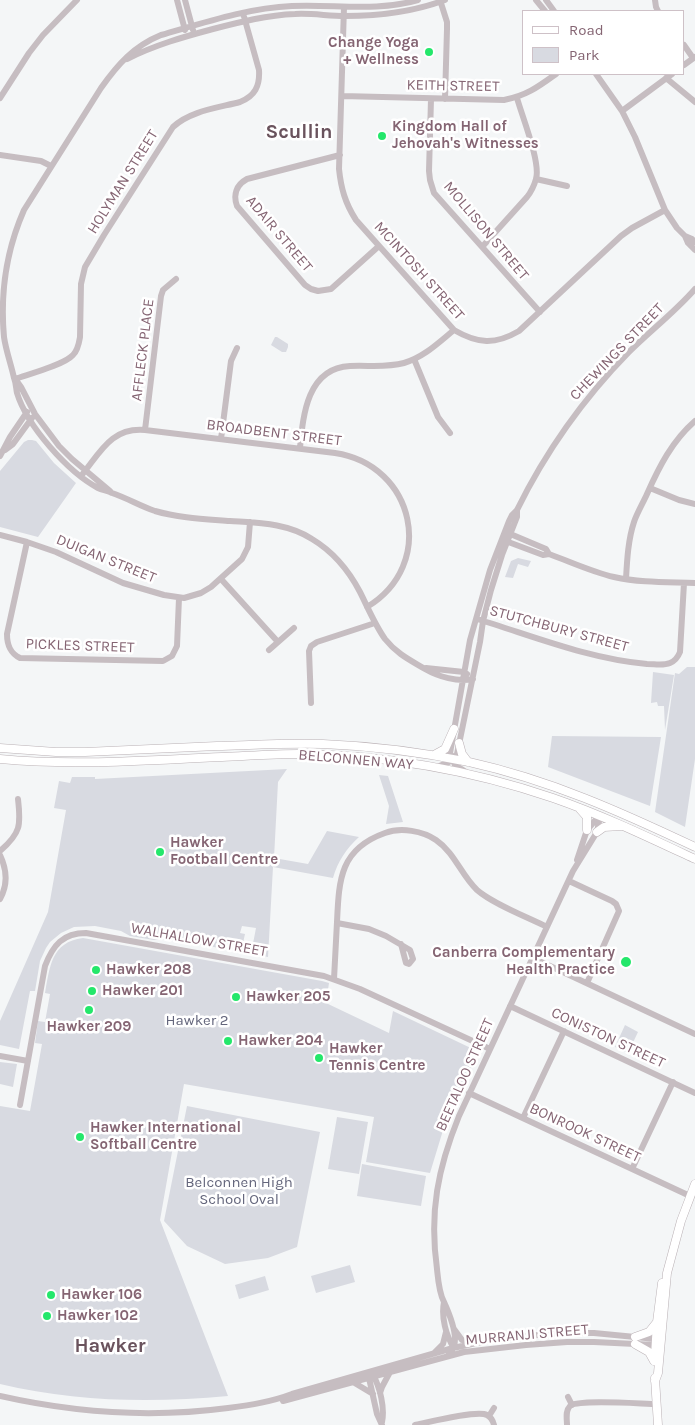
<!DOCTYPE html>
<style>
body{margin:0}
#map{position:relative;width:695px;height:1425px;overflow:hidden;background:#f4f6f7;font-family:Karla,sans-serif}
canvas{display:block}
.legend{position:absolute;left:522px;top:10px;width:162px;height:65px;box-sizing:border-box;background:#fff;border:1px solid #cec1c7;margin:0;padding:6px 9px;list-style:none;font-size:15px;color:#856573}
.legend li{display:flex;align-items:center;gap:10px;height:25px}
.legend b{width:25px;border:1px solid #cec1c7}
</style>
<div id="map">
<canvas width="695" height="1425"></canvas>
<ul class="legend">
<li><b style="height:6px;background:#fff"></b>Road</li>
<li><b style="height:14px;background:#d8dae1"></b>Park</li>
</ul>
</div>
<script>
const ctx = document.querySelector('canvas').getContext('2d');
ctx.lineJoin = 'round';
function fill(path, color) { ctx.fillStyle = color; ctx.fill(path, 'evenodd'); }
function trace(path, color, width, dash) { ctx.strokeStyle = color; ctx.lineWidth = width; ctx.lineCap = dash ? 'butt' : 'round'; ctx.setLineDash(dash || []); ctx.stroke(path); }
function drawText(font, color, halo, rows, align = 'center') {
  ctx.font = font + ' Karla,sans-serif'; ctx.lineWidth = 5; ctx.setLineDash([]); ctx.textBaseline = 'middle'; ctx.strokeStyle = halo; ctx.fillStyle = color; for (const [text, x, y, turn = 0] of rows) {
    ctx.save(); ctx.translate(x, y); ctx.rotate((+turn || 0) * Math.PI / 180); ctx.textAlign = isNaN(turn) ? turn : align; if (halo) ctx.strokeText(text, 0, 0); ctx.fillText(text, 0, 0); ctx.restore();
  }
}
fill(new Path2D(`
 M 275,337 L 277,337 L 288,344 L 288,347 L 286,352 L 282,352 L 271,345 Z
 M 28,440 L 32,440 L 36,441 L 54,463 L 76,483 L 38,537 L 0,527 L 0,471 L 24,442 Z
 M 518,558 L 531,561 L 528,567 L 518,564 L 513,578 L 505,577 L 511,561 Z
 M 687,667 L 695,667 L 695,759 L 685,827 L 655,812 L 675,673 L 679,674 Z
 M 653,672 L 674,675 L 665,730 L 664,706 L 658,706 L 657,702 L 651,703 Z
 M 552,736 L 661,737 L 650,806 L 548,767 Z
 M 287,769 L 278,782 L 274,858 L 308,864 L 327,831 L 359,837 C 346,849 338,861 333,878 L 273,867 L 268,957 L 251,954 L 256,928 L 242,926 L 240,933 L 245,934 L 241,952 L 176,940 L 154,940 L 130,936 L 121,931 L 95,926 L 74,927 L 61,933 L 50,942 L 46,948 L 40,961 L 35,991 L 30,991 L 19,1049 L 0,1045 L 0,1021 L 48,912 L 66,810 L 54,808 L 59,781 L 70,783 L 72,777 L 95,777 L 95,779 Z
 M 379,775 L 388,776 L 403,822 L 386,824 L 389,806 Z
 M 83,938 L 322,981 L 329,983 L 326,1003 L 389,1033 L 393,1011 L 475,1050 L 477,1055 L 444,1127 L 430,1173 L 366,1162 L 374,1117 L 184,1084 L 160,1220 L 228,1396 C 152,1403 75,1402 0,1384 L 0,1106 L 30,1111 L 42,1044 L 35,1043 L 38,1021 L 45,1022 L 50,994 L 45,993 C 50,967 51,942 83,938 Z
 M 625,1025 L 638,1032 L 628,1053 L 615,1047 Z
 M 0,1062 L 17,1064 L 13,1087 L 0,1084 Z
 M 187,1106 L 320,1132 L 297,1247 L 268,1258 L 225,1264 L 187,1246 L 164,1221 Z
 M 337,1117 L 368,1122 L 359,1174 L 328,1169 Z
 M 362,1164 L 426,1176 L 421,1206 L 357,1196 Z
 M 350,1265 L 355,1282 L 316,1293 L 311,1276 Z
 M 265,1276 L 269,1290 L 239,1299 L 235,1285 Z`), '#d8dae1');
const major = new Path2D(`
 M 459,743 L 462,754 L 468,762
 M 0,748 L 56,752 L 85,752 C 129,750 173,748 217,746 C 252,745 287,743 323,744 C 372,746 421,752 469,762 C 550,780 621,812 695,847
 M 434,755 L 445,749 L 454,729
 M 0,759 C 74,766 148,760 222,757 C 247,756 272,754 298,754 C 384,755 471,770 553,798 C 602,815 648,837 695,859
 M 580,809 L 587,817 L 587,830
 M 597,832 L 604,827 L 621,826
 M 635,1337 L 649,1332 L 657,1322
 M 635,1344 L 649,1352 L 654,1361
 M 655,1356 L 657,1322 L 662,1283
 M 655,1378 L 658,1425
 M 655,1381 L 658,1373 L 667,1273 L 681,1221 L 695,1184`);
trace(major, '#bab1b5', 9);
trace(new Path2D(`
 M 177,0 L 185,30
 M 185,0 L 193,30
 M 418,0 C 377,12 334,4 292,6 C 247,8 203,23 161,35 C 134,46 118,64 101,88 L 24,210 C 6,251 0,293 4,337 C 6,351 11,364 14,378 C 16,383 16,388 17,393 C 27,426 68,472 98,488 C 102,490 108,491 112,493 C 127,498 140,506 155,511 C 179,518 205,519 230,521 C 259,523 287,523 312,539 C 332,551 349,571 360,592 C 368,608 375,625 385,639 C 397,654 410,660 425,669 C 439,677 457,682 473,679
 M 440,0 L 447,22 L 447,29 L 445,99
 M 536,0 L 545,11
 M 546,0 L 554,11
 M 655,0 L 656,7 L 658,11
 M 344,7 L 339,169 C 341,188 345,203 356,220 L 454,330 C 478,344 495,345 519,331 L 621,236 L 632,228 L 665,210
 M 684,45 L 693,58
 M 127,59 C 155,45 183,37 213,29 C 240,22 267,15 295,14 C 312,13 328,16 345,16 C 379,16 413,12 445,0
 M 684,65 L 695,57
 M 596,74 L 622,111 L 635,137 L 665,210 L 677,228 L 685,236 L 688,243 L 695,250
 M 666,78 L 695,102
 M 342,96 L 504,100 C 526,96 538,87 556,74
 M 0,98 L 29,53 L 43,35 L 77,0
 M 431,99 L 429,171 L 430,180 L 434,193 L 540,312
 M 622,111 L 672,74
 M 0,155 L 41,161 L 51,166
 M 340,155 L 247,179 C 236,185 233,195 237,206 L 305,285 L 311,289 L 318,291 L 331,289 L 379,246
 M 536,179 L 567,186
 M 685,236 L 692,239 L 695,242
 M 482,247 L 527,197 C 531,192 534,186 536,179 C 541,163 522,116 517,98
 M 414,359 L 438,417 L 450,433
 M 15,379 C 29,374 64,365 73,355 C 78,350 79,343 80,337 L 81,284 L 85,267 L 104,235 L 173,127 C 190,111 217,108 240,102 C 255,96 260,86 259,70 L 243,13
 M 16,380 L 21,387 L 35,414 L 59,446 L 72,459 L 110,491
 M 145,430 L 161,296 L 163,290 L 176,279
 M 221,439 L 231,361 L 237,348
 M 300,448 C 303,416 307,368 350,366 C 368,365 386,368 404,363 C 424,357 438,343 454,330
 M 5,450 L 13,444 L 32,418
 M 0,456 L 10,437 L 27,412
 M 81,476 C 100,453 111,427 145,430 L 335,453 C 415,465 437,565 367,607
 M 650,488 L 679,500 L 695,504
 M 508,533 L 546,549 L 549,554
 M 0,535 L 27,542 L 56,552 L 123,583 L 164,595 L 184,598 L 201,593 L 211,587 L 242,559 L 248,547 L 250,522
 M 503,540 L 543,555 L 549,554 C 571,562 592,572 614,577 C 641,583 668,582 695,583
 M 27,542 L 7,634 C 7,645 10,653 20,658 L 163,661 L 172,656 L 177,646 L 179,598
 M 221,579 L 278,642
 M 626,579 C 627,561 628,540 634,522 C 637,513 643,503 647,494 C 659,467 672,441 695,421
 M 477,619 C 533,636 589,659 647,664 C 655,664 663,666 670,663 C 675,661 678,657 680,652 L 684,583
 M 269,650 L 294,628
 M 426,668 L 464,672 L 467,674
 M 311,703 L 309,651 L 311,646 L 317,642 L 375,623
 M 437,767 L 449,762 L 457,754 L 480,642 L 483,621 L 491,590 L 502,555 L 517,517 L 517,510
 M 466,772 L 455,765 L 450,753 L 470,640 L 490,570 L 509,521 L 512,515 L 517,510 C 546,451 583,399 629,352 C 650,331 675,312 695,289
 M 0,851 C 21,833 21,825 18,799
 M 0,855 C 7,870 8,885 0,899
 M 577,860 L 587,830 L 599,816
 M 569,881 L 612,901 L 616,904 L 619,911 L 587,983
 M 337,923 L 369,929 L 386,936 L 410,950 L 413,959 L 409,964 L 406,963 L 401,944
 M 533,958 L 695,1034
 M 334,979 C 335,960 336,941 337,922 C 339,879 340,849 385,833 C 401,827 423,831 436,840 C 455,853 461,875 477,890 C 493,904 527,917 547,927
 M 510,1006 L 695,1093
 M 0,1056 L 28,1061
 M 469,1093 L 690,1196
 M 20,1105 L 45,966 C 53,945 63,933 86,933 L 324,976 L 360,989 L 490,1049
 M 523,1118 L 564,1031
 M 632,1169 L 673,1082
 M 444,1302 C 441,1317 446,1336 454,1348
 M 454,1329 L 462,1340 L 471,1343
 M 434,1353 L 443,1344 L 446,1332
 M 448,1356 C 450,1353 453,1349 454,1346 C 458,1334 449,1313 444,1302 C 439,1293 438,1279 437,1269 C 429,1212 438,1168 459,1116 L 573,871 L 597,832 L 600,816
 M 369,1375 L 369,1378 L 377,1414 L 382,1425
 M 373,1375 C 380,1387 385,1408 382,1422
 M 353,1382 L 373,1394
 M 380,1393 L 382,1387 L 390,1372
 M 0,1396 C 75,1413 152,1418 228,1408 C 250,1405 271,1402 292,1394 L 453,1348 L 486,1341 L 525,1336 L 566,1333 L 594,1333 L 656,1339 L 659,1342
 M 568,1397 L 572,1405
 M 283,1401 L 464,1352 L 526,1345 L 567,1342 L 594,1342 L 656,1345 L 658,1344
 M 489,1416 L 494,1408
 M 415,1425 C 429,1422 477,1410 487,1415 C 491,1417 493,1421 494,1425
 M 567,1425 C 567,1419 565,1411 570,1406 C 578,1399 643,1404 657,1404`), '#c6bdc1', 6);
trace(major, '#fff', 8);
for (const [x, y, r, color] of [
 [429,52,5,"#24e76b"],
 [382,136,5,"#24e76b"],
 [160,852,5,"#24e76b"],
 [626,962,6,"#24e76b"],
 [96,970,5,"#24e76b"],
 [92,991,5,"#24e76b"],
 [236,997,5,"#24e76b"],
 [89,1010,5,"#24e76b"],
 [228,1041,5,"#24e76b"],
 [319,1058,5,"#24e76b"],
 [80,1137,5,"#24e76b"],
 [51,1295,5,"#24e76b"],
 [47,1316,5,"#24e76b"]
]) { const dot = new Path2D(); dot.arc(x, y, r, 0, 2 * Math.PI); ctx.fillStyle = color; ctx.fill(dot); trace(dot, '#fff', 2); }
drawText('bold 15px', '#856573', '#fff', [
 ["Change Yoga",419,43,"right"],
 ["+ Wellness",419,60,"right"],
 ["Kingdom Hall of",392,127],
 ["Jehovah's Witnesses",392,144],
 ["Hawker",170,843],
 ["Football Centre",170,860],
 ["Canberra Complementary",615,953,"right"],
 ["Health Practice",615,970,"right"],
 ["Hawker 208",106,970],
 ["Hawker 201",102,991],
 ["Hawker 205",246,997],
 ["Hawker 209",89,1027,"center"],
 ["Hawker 204",238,1041],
 ["Hawker",329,1049],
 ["Tennis Centre",329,1066],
 ["Hawker International",90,1128],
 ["Softball Centre",90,1145],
 ["Hawker 106",61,1295],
 ["Hawker 102",57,1316]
], 'left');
drawText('15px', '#856573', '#fff', [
 ["KEITH STREET",453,86,1],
 ["HOLYMAN STREET",123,182,-58],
 ["MOLLISON STREET",486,231,50],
 ["ADAIR STREET",279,234,50],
 ["MCINTOSH STREET",419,271,48],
 ["AFFLECK PLACE",143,350,-83],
 ["CHEWINGS STREET",617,352,-46],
 ["BROADBENT STREET",274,433,7],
 ["DUIGAN STREET",106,559,22],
 ["STUTCHBURY STREET",559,629,15],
 ["PICKLES STREET",80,646,2],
 ["BELCONNEN WAY",356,760,5],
 ["WALHALLOW STREET",199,940,10],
 ["CONISTON STREET",608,1038,25],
 ["BEETALOO STREET",465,1075,-66],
 ["BONROOK STREET",585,1133,25],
 ["MURRANJI STREET",527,1335,-5]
]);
drawText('15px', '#64667c', '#fff', [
 ["Hawker 2",197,1021],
 ["Belconnen High",239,1183],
 ["School Oval",239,1200]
]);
drawText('bold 20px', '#6a535d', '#fff', [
 ["Scullin",299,132],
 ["Hawker",110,1346]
]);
</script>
